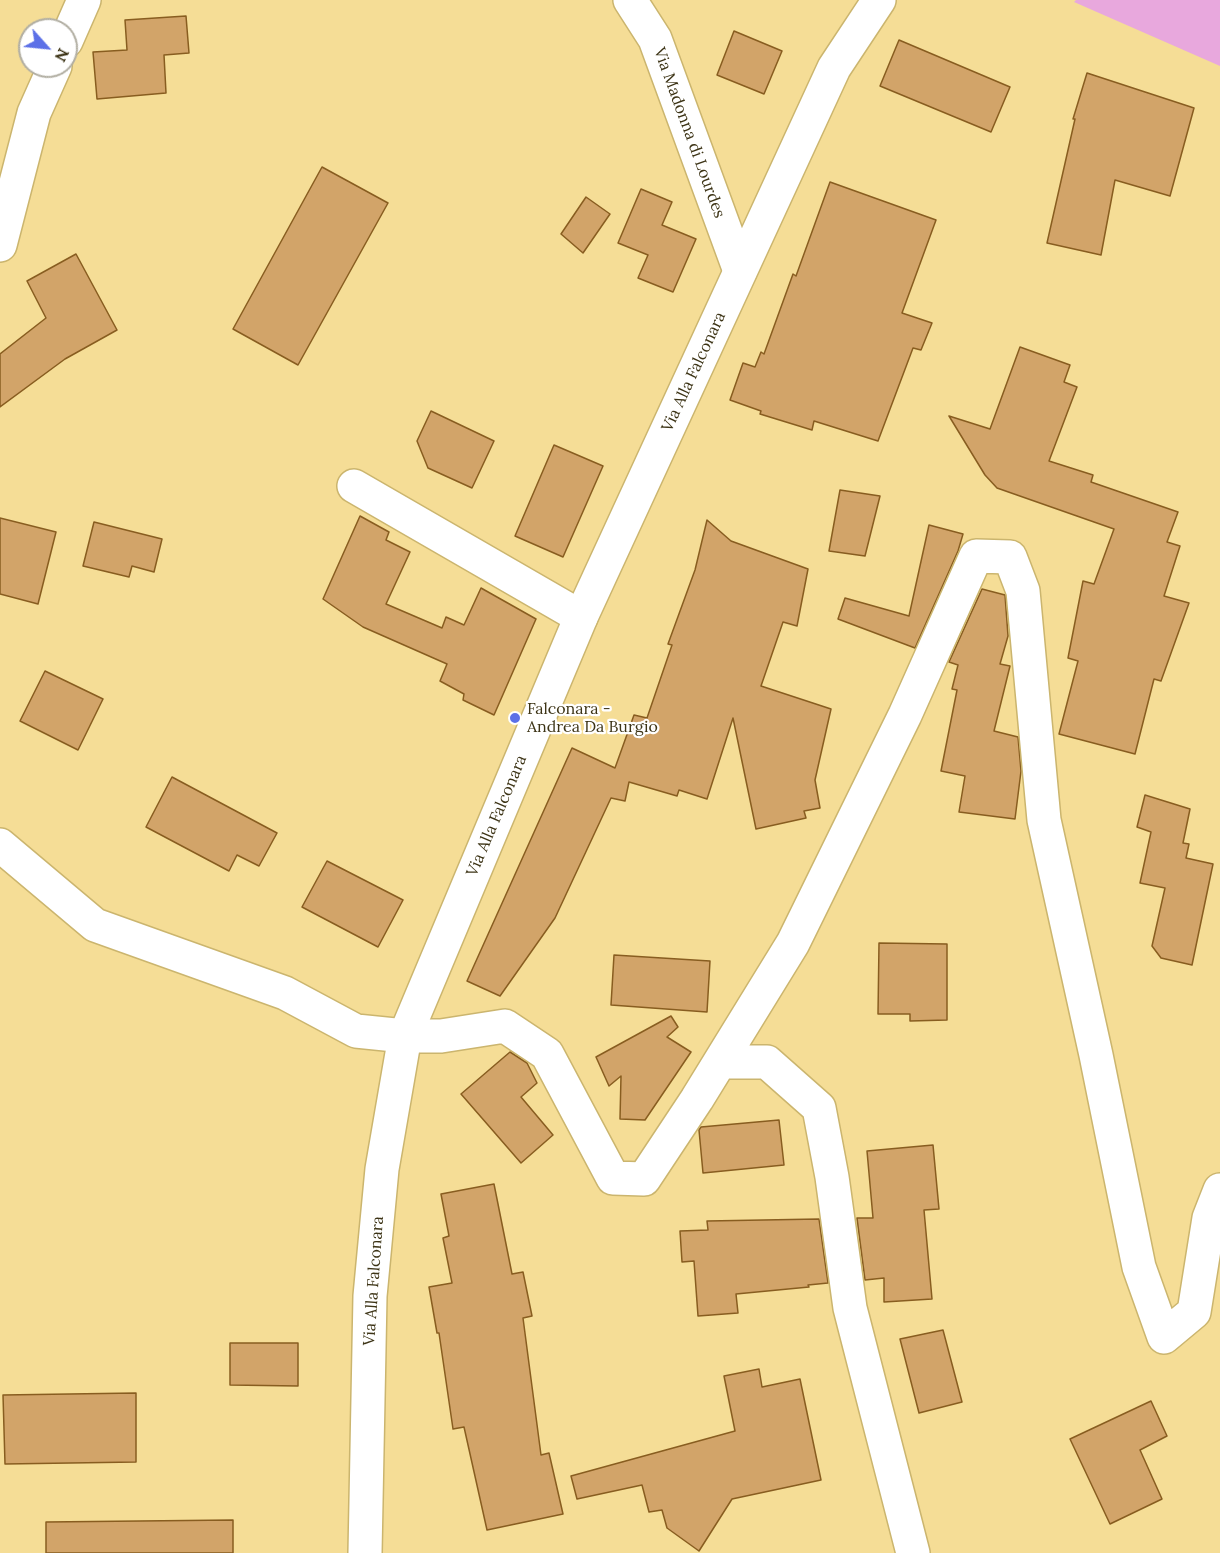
<!DOCTYPE html>
<style>
body{margin:0}
#map{position:relative;width:1220px;height:1553px;overflow:hidden;background:#f5dd96;font-family:Lora,serif}
canvas{display:block}
.north{position:absolute;left:18px;top:18px;width:60px;height:60px;box-sizing:border-box;background:#fff;border:2px solid #b1aea2;border-radius:50%;rotate:117deg;font-size:16px;font-weight:700;line-height:24px;text-align:center;color:#3d3416}
.north::after{content:'';display:block;margin:auto;width:21px;height:27px;background:#5c70e7;clip-path:polygon(50% 0,100% 100%,50% 72%,0 100%)}
</style>
<div id="map">
<canvas width="1220" height="1553"></canvas>
<div class="north">N</div>
</div>
<script>
const ctx = document.querySelector('canvas').getContext('2d');
ctx.lineJoin = 'round';
function fill(path, color) { ctx.fillStyle = color; ctx.fill(path, 'evenodd'); }
function trace(path, color, width, dash) { ctx.strokeStyle = color; ctx.lineWidth = width; ctx.lineCap = dash ? 'butt' : 'round'; ctx.setLineDash(dash || []); ctx.stroke(path); }
function drawText(font, color, halo, rows, align = 'center') {
  ctx.font = font + ' Lora,serif'; ctx.lineWidth = 4.5; ctx.setLineDash([]); ctx.textBaseline = 'middle'; ctx.strokeStyle = halo; ctx.fillStyle = color; for (const [text, x, y, turn = 0] of rows) {
    ctx.save(); ctx.translate(x, y); ctx.rotate((+turn || 0) * Math.PI / 180); ctx.textAlign = isNaN(turn) ? turn : align; if (halo) ctx.strokeText(text, 0, 0); ctx.fillText(text, 0, 0); ctx.restore();
  }
}
fill(new Path2D(`
 M 1076,0 L 1220,0 L 1220,66 L 1074,2 Z`), '#e8a8dd');
const building = new Path2D(`
 M 186,16 L 189,53 L 164,55 L 166,93 L 97,99 L 93,52 L 127,50 L 125,20 Z
 M 734,31 L 782,51 L 764,94 L 717,75 Z
 M 899,40 L 1010,87 L 991,132 L 880,86 Z
 M 1087,73 L 1194,108 L 1170,196 L 1115,180 L 1101,255 L 1047,243 L 1075,119 L 1073,119 Z
 M 322,167 L 388,203 L 298,365 L 233,329 Z
 M 830,182 L 936,220 L 902,313 L 932,323 L 921,350 L 913,348 L 878,441 L 814,421 L 812,430 L 760,414 L 761,411 L 730,400 L 743,363 L 755,367 L 761,352 L 764,354 L 793,274 L 796,276 Z
 M 641,189 L 672,202 L 662,225 L 696,239 L 673,292 L 638,278 L 648,255 L 618,243 Z
 M 586,197 L 610,214 L 583,253 L 561,234 Z
 M 76,254 L 117,330 L 65,359 L 0,407 L 0,354 L 46,318 L 27,281 Z
 M 1020,347 L 1070,365 L 1064,382 L 1077,387 L 1049,461 L 1093,475 L 1091,482 L 1178,512 L 1167,542 L 1180,546 L 1164,596 L 1189,603 L 1161,681 L 1154,679 L 1135,754 L 1059,734 L 1078,661 L 1068,658 L 1083,581 L 1094,584 L 1114,529 L 997,488 L 985,475 L 949,416 L 990,429 Z
 M 431,411 L 494,441 L 472,488 L 428,468 L 417,441 Z
 M 554,445 L 603,466 L 563,557 L 515,536 Z
 M 840,490 L 880,496 L 865,556 L 829,551 Z
 M 360,516 L 389,532 L 386,540 L 410,552 L 386,604 L 442,628 L 446,617 L 464,625 L 481,588 L 536,619 L 494,715 L 463,700 L 464,694 L 440,681 L 447,664 L 363,627 L 323,599 Z
 M 0,518 L 56,532 L 38,604 L 0,594 Z
 M 707,520 L 731,541 L 808,569 L 797,626 L 783,622 L 761,686 L 831,709 L 815,780 L 820,808 L 804,811 L 806,818 L 756,829 L 733,718 L 707,799 L 679,790 L 677,796 L 629,782 L 625,801 L 611,798 L 555,918 L 500,996 L 467,981 L 572,748 L 615,768 L 634,715 L 647,718 L 672,645 L 668,644 L 695,570 Z
 M 94,522 L 162,539 L 154,572 L 132,566 L 129,577 L 83,566 Z
 M 929,525 L 963,534 L 958,551 L 915,648 L 838,619 L 845,598 L 909,616 Z
 M 982,589 L 1005,595 L 1008,636 L 1000,664 L 1010,666 L 994,731 L 1018,737 L 1021,771 L 1015,819 L 959,812 L 965,776 L 941,771 L 957,690 L 952,689 L 958,665 L 949,662 Z
 M 45,671 L 103,699 L 78,750 L 20,721 Z
 M 172,777 L 277,833 L 259,866 L 237,855 L 229,871 L 146,827 Z
 M 1145,795 L 1190,809 L 1183,843 L 1189,844 L 1186,858 L 1213,864 L 1192,965 L 1161,958 L 1152,946 L 1165,888 L 1140,883 L 1151,832 L 1137,827 Z
 M 327,861 L 403,900 L 378,947 L 302,907 Z
 M 879,943 L 947,944 L 947,1020 L 910,1021 L 910,1014 L 878,1014 Z
 M 614,955 L 710,961 L 707,1012 L 611,1005 Z
 M 671,1016 L 678,1027 L 667,1037 L 691,1052 L 645,1120 L 620,1119 L 621,1076 L 609,1086 L 596,1057 Z
 M 510,1052 L 527,1063 L 537,1083 L 521,1097 L 553,1135 L 521,1163 L 461,1094 Z
 M 779,1120 L 784,1165 L 703,1173 L 699,1130 L 701,1127 Z
 M 933,1145 L 939,1209 L 924,1210 L 932,1299 L 884,1302 L 884,1278 L 865,1280 L 857,1218 L 873,1218 L 867,1151 Z
 M 494,1184 L 512,1274 L 523,1272 L 532,1316 L 523,1318 L 541,1455 L 549,1453 L 563,1514 L 487,1530 L 464,1427 L 453,1429 L 439,1333 L 437,1333 L 429,1287 L 452,1283 L 443,1238 L 449,1236 L 441,1194 Z
 M 819,1219 L 828,1283 L 808,1285 L 809,1287 L 736,1294 L 738,1313 L 698,1316 L 694,1261 L 682,1262 L 680,1231 L 708,1230 L 707,1221 Z
 M 943,1330 L 962,1402 L 919,1413 L 900,1339 Z
 M 230,1343 L 298,1343 L 298,1386 L 230,1385 Z
 M 759,1369 L 762,1387 L 800,1379 L 821,1480 L 732,1499 L 699,1551 L 667,1528 L 662,1510 L 649,1512 L 642,1485 L 577,1499 L 571,1476 L 735,1431 L 724,1376 Z
 M 136,1393 L 136,1462 L 5,1464 L 3,1395 Z
 M 1151,1401 L 1167,1436 L 1140,1450 L 1162,1499 L 1110,1524 L 1070,1439 Z
 M 233,1520 L 233,1553 L 46,1553 L 46,1522 Z`);
fill(building, '#d2a469');
trace(building, '#885d20', 1.5);
const street = new Path2D(`
 M 630,0 L 655,39 L 740,271
 M 66,41 L 84,0
 M 0,245 L 34,113 L 55,66
 M 354,486 L 581,617
 M 0,845 L 95,925 L 285,993 L 356,1031 L 405,1036 L 441,1036 L 505,1026 L 547,1054 L 613,1178 L 644,1179 L 697,1099 L 793,943 L 905,715 L 976,556 L 1010,557 L 1023,591 L 1044,820 L 1096,1055 L 1139,1267 L 1164,1337 L 1194,1312 L 1209,1218 L 1220,1190
 M 720,1062 L 767,1062 L 819,1108 L 832,1177 L 850,1308 L 913,1553`);
const secondary = new Path2D(`
 M 365,1553 L 370,1296 L 382,1169 L 405,1036 L 581,617 L 834,68 L 879,0`);
trace(street, '#cbb56e', 36);
trace(secondary, '#cbb56e', 36);
trace(street, '#fff', 33);
trace(secondary, '#fff', 33);
for (const [x, y, r, color] of [
 [515,718,6,"#5c70e7"]
]) { const dot = new Path2D(); dot.arc(x, y, r, 0, 2 * Math.PI); ctx.fillStyle = color; ctx.fill(dot); trace(dot, '#fff', 2); }
drawText('16px', '#3d3416', '#fff', [
 ["Via Madonna di Lourdes",689,133,70],
 ["Via Alla Falconara",694,372,-65],
 ["Via Alla Falconara",497,816,-67],
 ["Via Alla Falconara",374,1281,-86]
]);
drawText('16px', '#3d3416', '#fff', [
 ["Falconara -",527,709],
 ["Andrea Da Burgio",527,727]
], 'left');
</script>
